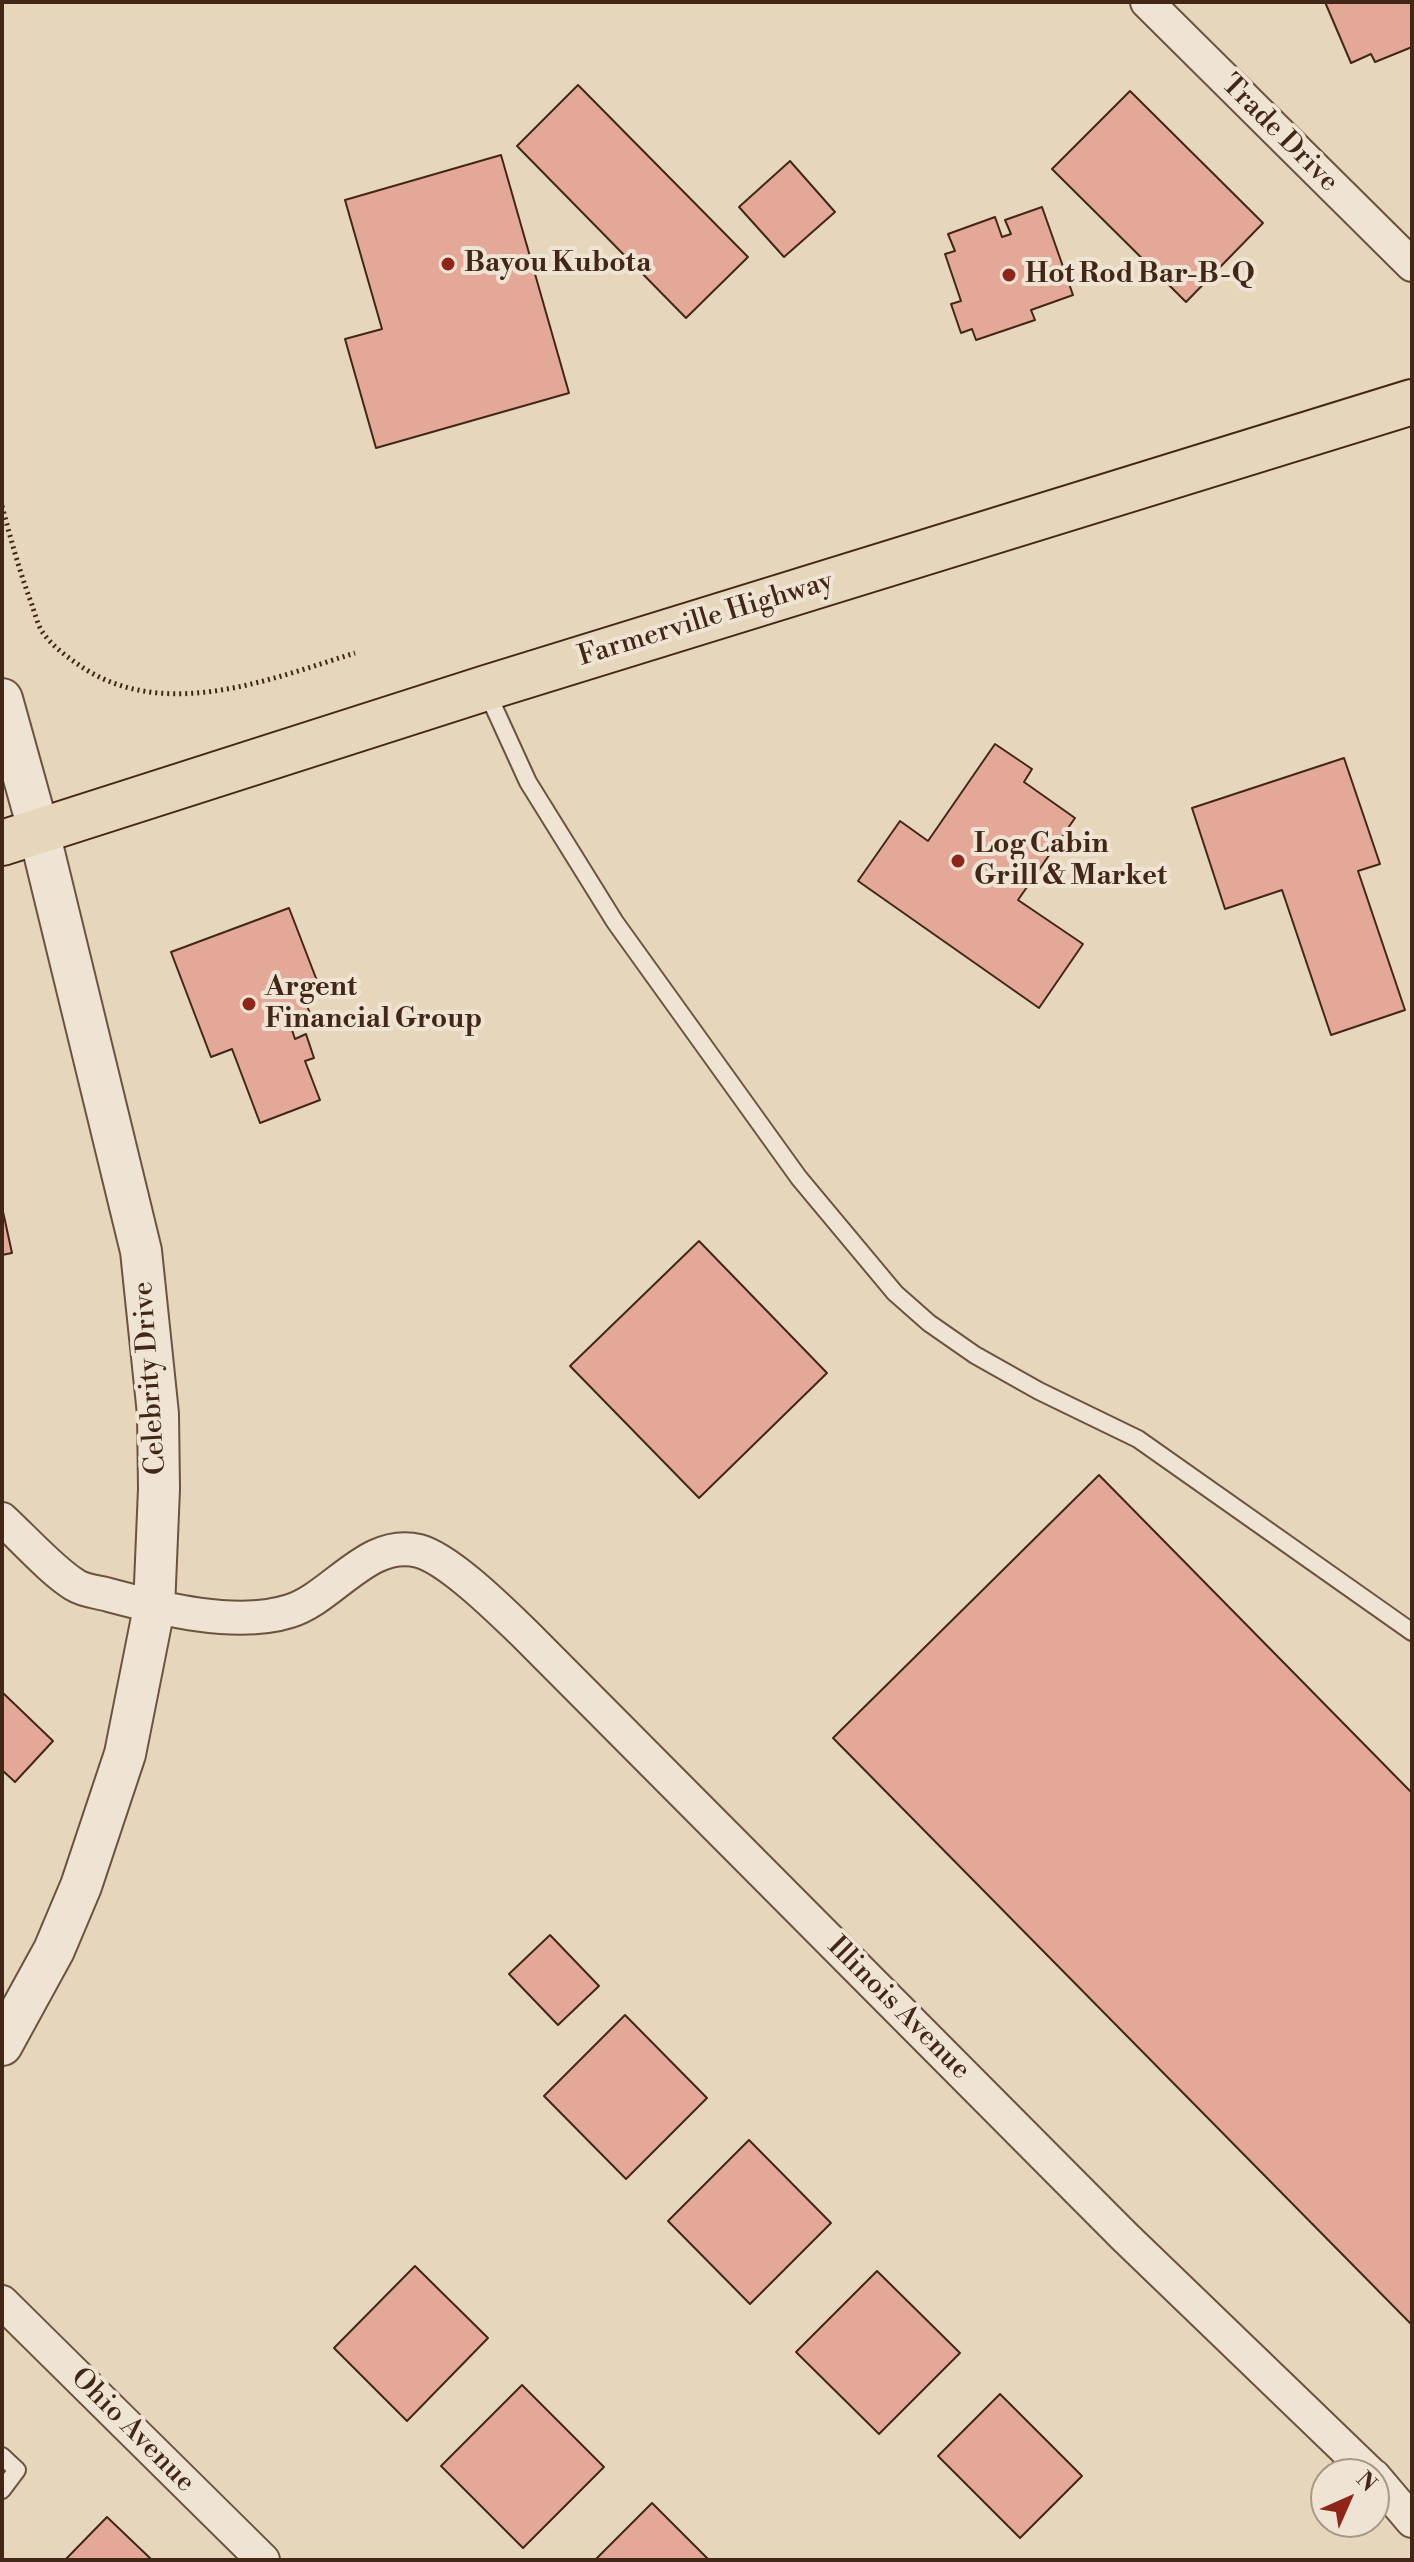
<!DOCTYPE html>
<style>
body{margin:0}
#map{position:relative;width:1414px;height:2562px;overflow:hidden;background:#e6d6bc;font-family:"Libre Bodoni",serif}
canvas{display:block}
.frame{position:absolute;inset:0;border:4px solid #432716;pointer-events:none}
.north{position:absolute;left:1310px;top:2458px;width:80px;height:80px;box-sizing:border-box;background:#efe4d3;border:2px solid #aa9887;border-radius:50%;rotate:45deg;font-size:22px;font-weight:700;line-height:32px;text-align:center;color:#432716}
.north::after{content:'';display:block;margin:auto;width:28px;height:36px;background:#8f2418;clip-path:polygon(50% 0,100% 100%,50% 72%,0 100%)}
</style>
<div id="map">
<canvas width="1414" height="2562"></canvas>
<div class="frame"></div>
<div class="north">N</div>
</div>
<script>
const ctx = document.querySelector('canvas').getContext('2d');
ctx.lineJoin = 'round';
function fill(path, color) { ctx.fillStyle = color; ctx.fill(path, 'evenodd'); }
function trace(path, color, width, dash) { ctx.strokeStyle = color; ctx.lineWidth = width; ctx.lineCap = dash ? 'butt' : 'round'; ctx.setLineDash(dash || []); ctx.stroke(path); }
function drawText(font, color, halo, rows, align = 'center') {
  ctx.font = font + ' "Libre Bodoni",serif'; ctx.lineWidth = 8; ctx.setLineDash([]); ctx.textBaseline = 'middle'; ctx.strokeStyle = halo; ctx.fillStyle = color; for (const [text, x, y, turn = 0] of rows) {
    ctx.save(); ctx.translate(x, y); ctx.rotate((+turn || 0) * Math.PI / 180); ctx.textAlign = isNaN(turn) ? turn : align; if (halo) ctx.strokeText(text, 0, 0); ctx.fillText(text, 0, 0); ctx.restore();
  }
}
const building = new Path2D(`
 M 1325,2 L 1412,2 L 1412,47 L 1375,62 L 1371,54 L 1351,63 Z
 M 578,85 L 748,257 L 686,318 L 517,146 Z
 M 1130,91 L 1263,223 L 1186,302 L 1052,169 Z
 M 501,155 L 569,393 L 376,448 L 345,339 L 382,329 L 345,200 Z
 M 790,161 L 835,212 L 784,257 L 739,207 Z
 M 1042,207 L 1073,295 L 1031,310 L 1035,320 L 976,340 L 972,329 L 961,333 L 951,304 L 961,301 L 945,254 L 955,251 L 948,234 L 995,217 L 1002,237 L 1011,234 L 1005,220 Z
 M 995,744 L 1032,769 L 1024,782 L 1075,818 L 1018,900 L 1083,944 L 1039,1008 L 858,881 L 900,821 L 928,841 Z
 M 1344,758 L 1380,864 L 1358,871 L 1405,1010 L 1331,1035 L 1282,890 L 1225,909 L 1192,808 Z
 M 289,908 L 319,986 L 302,993 L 311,1016 L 290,1024 L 295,1039 L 306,1034 L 314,1058 L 305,1061 L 320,1100 L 260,1123 L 232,1049 L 211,1057 L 171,952 Z
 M 2,1207 L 12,1253 L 2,1255 Z
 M 699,1241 L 827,1373 L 699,1498 L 570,1366 Z
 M 1099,1475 L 1412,1793 L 1412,2325 L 833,1738 Z
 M 2,1692 L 53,1741 L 15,1782 L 2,1770 Z
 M 550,1935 L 599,1986 L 558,2025 L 509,1974 Z
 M 625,2015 L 707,2098 L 626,2179 L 544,2096 Z
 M 749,2140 L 831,2223 L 750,2304 L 668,2221 Z
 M 415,2266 L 488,2338 L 407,2421 L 334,2348 Z
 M 877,2271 L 960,2353 L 879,2434 L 796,2352 Z
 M 522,2385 L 604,2467 L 523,2548 L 441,2466 Z
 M 1000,2394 L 1082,2476 L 1020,2538 L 938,2456 Z
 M 652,2503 L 709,2560 L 595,2560 Z
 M 107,2517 L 152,2560 L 65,2560 Z`);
fill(building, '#e4a898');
trace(building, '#432716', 2);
const service = new Path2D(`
 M 486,690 L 528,782 L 615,922 L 799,1178 L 895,1293 L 929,1323 L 975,1355 L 1039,1391 L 1138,1439 L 1412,1632
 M 2,2456 L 17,2470 L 2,2490`);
const minor = new Path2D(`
 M 1147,2 L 1412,265
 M 2,1519 C 23,1538 52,1571 75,1585 C 84,1591 99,1592 109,1595 C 161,1609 237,1628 290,1611 C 334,1597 368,1538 419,1551 C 449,1559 501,1611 524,1633 L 1124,2236 L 1371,2474
 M 2,2302 L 263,2560
 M 1374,2476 L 1412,2521`);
const tertiary = new Path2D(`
 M 2,699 L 39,832 L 141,1251 L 158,1414 L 159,1489 L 154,1608 L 125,1754 L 81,1886 L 54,1950 L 2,2045`);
const primary = new Path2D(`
 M 2,843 L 486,688 L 1412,402`);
trace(service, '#6c5340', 20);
trace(minor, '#6c5340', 36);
trace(tertiary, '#6c5340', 44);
trace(primary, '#432716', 48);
trace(new Path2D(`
 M 2,506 C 11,540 20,573 32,605 C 35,614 38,626 43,633 C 54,648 70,659 85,669 C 168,721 271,679 355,653`), '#432716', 5, [2, 4]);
trace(service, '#efe4d3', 16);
trace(minor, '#efe4d3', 32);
trace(tertiary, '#efe4d3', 40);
trace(primary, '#e6d6bc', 44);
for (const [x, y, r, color] of [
 [448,264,8,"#8f2418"],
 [1009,275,8,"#8f2418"],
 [958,861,8,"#8f2418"],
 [249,1004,8,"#8f2418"]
]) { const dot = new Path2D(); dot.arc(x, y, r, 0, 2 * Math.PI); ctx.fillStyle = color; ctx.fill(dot); trace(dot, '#efe4d3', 3); }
drawText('28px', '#432716', '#efe4d3', [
 ["Trade Drive",1279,134,45],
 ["Farmerville Highway",706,620,-17],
 ["Celebrity Drive",151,1378,-94],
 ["Illinois Avenue",898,2009,45],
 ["Ohio Avenue",132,2431,45]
]);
drawText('bold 28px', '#432716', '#efe4d3', [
 ["Bayou Kubota",464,264],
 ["Hot Rod Bar-B-Q",1025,275],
 ["Log Cabin",974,845],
 ["Grill & Market",974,877],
 ["Argent",265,988],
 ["Financial Group",265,1020]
], 'left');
</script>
